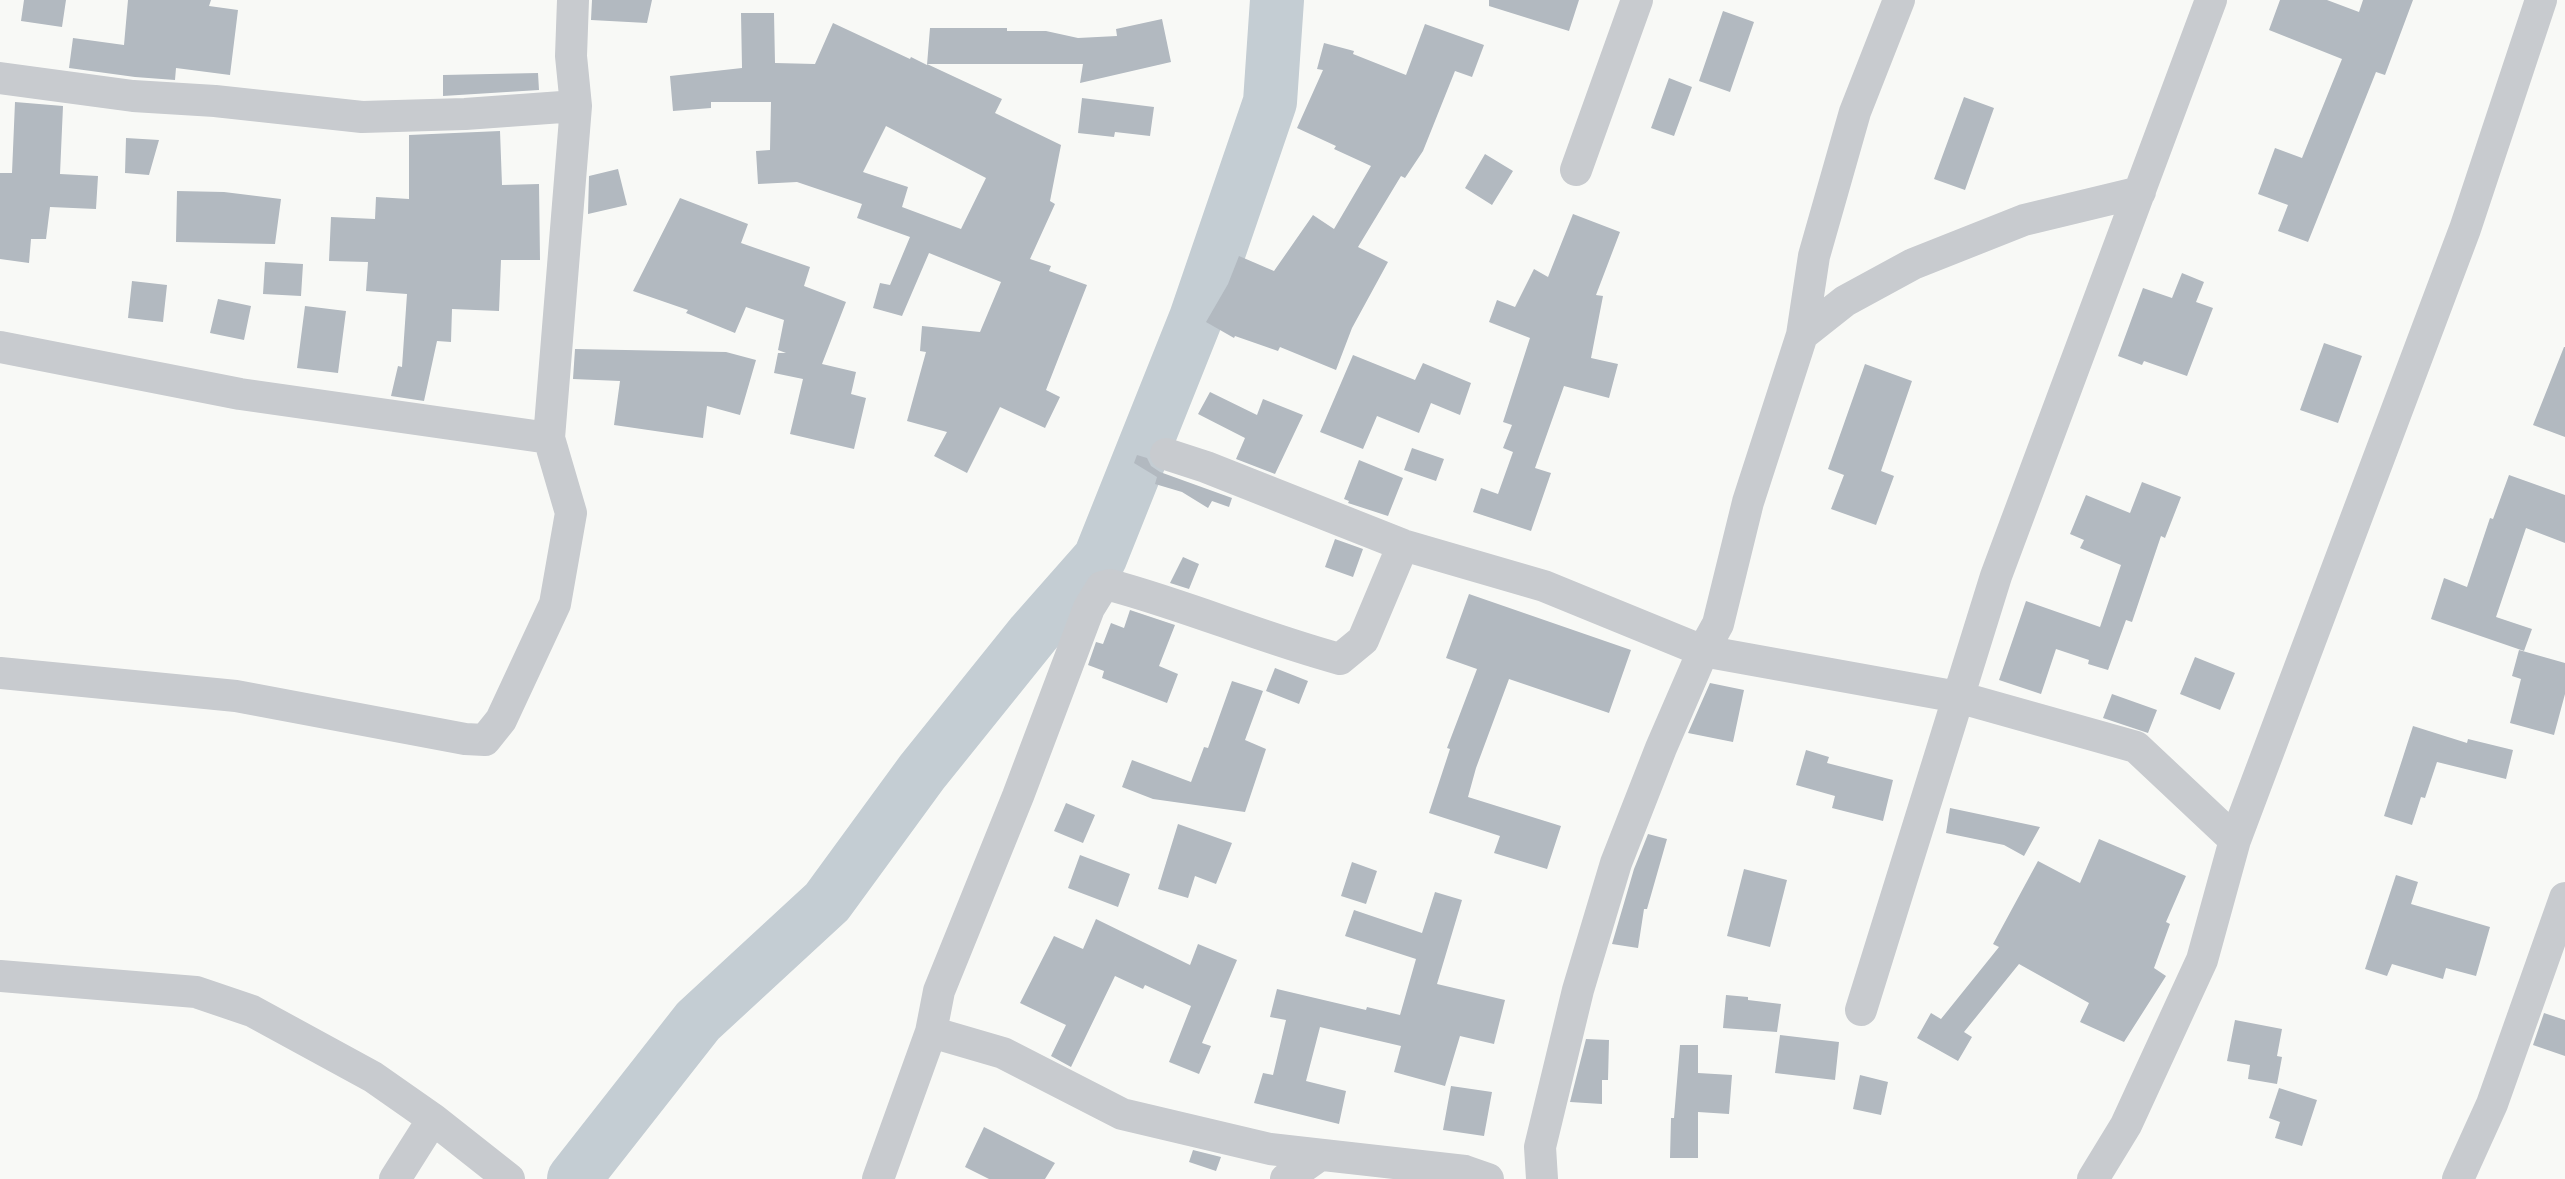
<!DOCTYPE html>
<style>
body{margin:0}
canvas{display:block;background:#f8f9f6}
</style>
<canvas width="2565" height="1179"></canvas>
<script>
const ctx = document.querySelector('canvas').getContext('2d');
ctx.lineJoin = 'round';
function trace(path, color, width, dash) { ctx.strokeStyle = color; ctx.lineWidth = width; ctx.lineCap = dash ? 'butt' : 'round'; ctx.setLineDash(dash || []); ctx.stroke(path); }
function fill(path, color) { ctx.fillStyle = color; ctx.fill(path, 'evenodd'); }
trace(new Path2D(`
 M 574,1179 L 698,1021 L 827,902 L 922,772 L 1033,634 L 1100,558 L 1196,318 L 1270,102 L 1277,0`), '#c4cdd3', 54);
fill(new Path2D(`
 M 24,0 L 66,0 L 62,27 L 21,21 Z
 M 128,0 L 211,0 L 209,6 L 238,10 L 230,75 L 176,68 L 175,80 L 135,77 L 69,68 L 73,38 L 124,45 Z
 M 592,0 L 652,0 L 647,23 L 591,20 Z
 M 1489,0 L 1579,0 L 1569,31 L 1489,6 Z
 M 2280,0 L 2327,0 L 2359,12 L 2363,0 L 2413,0 L 2385,75 L 2376,72 L 2308,242 L 2278,231 L 2288,205 L 2258,194 L 2275,148 L 2302,158 L 2342,59 L 2269,30 Z
 M 1723,11 L 1754,22 L 1730,92 L 1699,81 Z
 M 741,13 L 774,13 L 775,63 L 815,64 L 833,23 L 910,59 L 911,57 L 927,65 L 930,28 L 1007,28 L 1007,31 L 1046,31 L 1078,38 L 1117,36 L 1116,29 L 1162,19 L 1171,62 L 1080,83 L 1083,64 L 927,64 L 1002,99 L 995,113 L 1061,145 L 1050,201 L 1055,204 L 1030,259 L 1051,266 L 1049,271 L 1087,285 L 1046,390 L 1060,397 L 1045,428 L 1000,407 L 967,473 L 934,456 L 947,432 L 907,421 L 926,352 L 920,351 L 922,326 L 980,332 L 1001,282 L 929,253 L 902,316 L 873,308 L 880,283 L 890,285 L 910,237 L 857,218 L 862,204 L 797,182 L 758,184 L 756,151 L 770,150 L 771,102 L 711,102 L 711,108 L 673,111 L 670,76 L 742,68 ZM 886,126 L 986,178 L 961,229 L 902,207 L 908,187 L 863,172 Z
 M 1425,24 L 1484,45 L 1472,77 L 1455,71 L 1423,151 L 1405,178 L 1401,176 L 1358,247 L 1388,262 L 1352,328 L 1336,370 L 1280,347 L 1278,351 L 1235,336 L 1234,338 L 1206,322 L 1228,284 L 1239,256 L 1274,271 L 1313,215 L 1334,229 L 1371,166 L 1334,149 L 1336,146 L 1297,128 L 1323,70 L 1317,69 L 1324,43 L 1354,51 L 1353,54 L 1406,75 Z
 M 538,73 L 539,90 L 443,96 L 443,75 Z
 M 1669,78 L 1692,87 L 1674,136 L 1651,128 Z
 M 1964,97 L 1994,108 L 1965,190 L 1934,179 Z
 M 1082,98 L 1154,107 L 1150,136 L 1115,132 L 1114,137 L 1078,133 Z
 M 15,102 L 63,106 L 60,174 L 98,176 L 96,209 L 50,207 L 46,239 L 31,239 L 29,263 L 0,259 L 0,173 L 12,173 Z
 M 500,131 L 502,185 L 539,184 L 540,260 L 501,260 L 499,311 L 452,309 L 451,342 L 437,341 L 424,401 L 391,396 L 398,366 L 402,367 L 407,294 L 366,291 L 368,262 L 329,261 L 331,217 L 375,219 L 376,197 L 409,199 L 409,135 Z
 M 126,138 L 159,140 L 149,175 L 125,173 Z
 M 1485,154 L 1513,171 L 1492,205 L 1465,188 Z
 M 618,169 L 627,205 L 588,214 L 589,176 Z
 M 177,191 L 224,192 L 281,199 L 275,244 L 176,242 Z
 M 680,198 L 748,224 L 741,243 L 810,267 L 804,286 L 846,302 L 822,364 L 856,372 L 851,394 L 866,398 L 854,449 L 790,434 L 803,379 L 774,373 L 778,353 L 786,353 L 778,350 L 784,320 L 746,307 L 735,333 L 686,313 L 688,310 L 633,291 Z
 M 1573,214 L 1620,232 L 1596,295 L 1603,296 L 1591,358 L 1618,364 L 1609,398 L 1564,386 L 1535,468 L 1551,473 L 1531,531 L 1473,512 L 1481,488 L 1498,494 L 1513,452 L 1503,448 L 1512,425 L 1503,422 L 1530,338 L 1489,322 L 1497,300 L 1515,307 L 1534,269 L 1548,277 Z
 M 265,262 L 303,264 L 301,296 L 263,294 Z
 M 2182,273 L 2204,282 L 2196,302 L 2213,308 L 2187,376 L 2144,361 L 2142,365 L 2118,356 L 2143,288 L 2172,298 Z
 M 132,281 L 167,285 L 163,322 L 128,318 Z
 M 218,299 L 251,306 L 244,340 L 210,333 Z
 M 305,306 L 346,311 L 338,373 L 297,368 Z
 M 2324,343 L 2362,356 L 2338,423 L 2300,410 Z
 M 2564,347 L 2565,347 L 2565,437 L 2533,425 Z
 M 575,349 L 726,352 L 756,360 L 740,415 L 707,406 L 703,438 L 614,425 L 620,381 L 573,379 Z
 M 1353,355 L 1415,380 L 1423,363 L 1471,383 L 1460,415 L 1431,403 L 1419,433 L 1377,416 L 1363,449 L 1320,432 Z
 M 1865,364 L 1912,381 L 1881,471 L 1894,476 L 1876,525 L 1831,509 L 1844,475 L 1828,469 Z
 M 1210,392 L 1257,415 L 1263,399 L 1303,415 L 1275,474 L 1236,459 L 1245,438 L 1198,414 Z
 M 1412,448 L 1444,459 L 1436,481 L 1404,470 Z
 M 1137,455 L 1147,458 L 1151,466 L 1160,472 L 1232,498 L 1229,507 L 1212,501 L 1208,508 L 1182,492 L 1155,484 L 1157,477 L 1134,463 Z
 M 1359,460 L 1403,478 L 1388,516 L 1348,503 L 1349,501 L 1344,499 Z
 M 2509,475 L 2565,495 L 2565,543 L 2526,528 L 2496,617 L 2532,629 L 2524,651 L 2431,619 L 2444,578 L 2467,587 L 2490,518 L 2493,519 Z
 M 2142,482 L 2181,497 L 2165,538 L 2161,536 L 2132,622 L 2126,620 L 2108,670 L 2088,664 L 2089,660 L 2056,649 L 2041,694 L 1999,680 L 2026,601 L 2100,627 L 2121,565 L 2080,548 L 2084,540 L 2070,534 L 2086,495 L 2130,513 Z
 M 1335,539 L 1363,549 L 1353,577 L 1325,567 Z
 M 1183,557 L 1199,564 L 1189,589 L 1170,583 Z
 M 1469,594 L 1631,650 L 1609,713 L 1509,679 L 1476,768 L 1468,797 L 1561,826 L 1547,869 L 1494,853 L 1500,836 L 1429,813 L 1450,749 L 1447,748 L 1477,669 L 1446,658 Z
 M 1130,610 L 1175,625 L 1159,666 L 1178,674 L 1167,703 L 1102,678 L 1104,671 L 1088,665 L 1096,642 L 1103,644 L 1111,623 L 1124,628 Z
 M 2519,650 L 2565,663 L 2565,694 L 2554,735 L 2510,723 L 2521,679 L 2512,676 Z
 M 2195,657 L 2235,673 L 2220,710 L 2180,694 Z
 M 1275,668 L 1308,681 L 1299,704 L 1266,691 Z
 M 1232,681 L 1263,691 L 1245,740 L 1266,749 L 1245,812 L 1153,799 L 1122,787 L 1132,760 L 1191,782 L 1204,747 L 1208,748 Z
 M 1710,683 L 1744,690 L 1733,742 L 1688,733 Z
 M 2112,694 L 2157,710 L 2148,733 L 2103,718 Z
 M 2413,726 L 2467,743 L 2468,739 L 2513,750 L 2506,779 L 2437,762 L 2425,798 L 2421,797 L 2412,825 L 2384,816 Z
 M 1806,750 L 1829,757 L 1827,763 L 1893,780 L 1883,821 L 1832,808 L 1835,796 L 1796,785 Z
 M 1066,803 L 1095,815 L 1083,843 L 1054,831 Z
 M 1950,808 L 2040,827 L 2024,856 L 2004,845 L 1946,833 Z
 M 1178,824 L 1232,843 L 1216,884 L 1195,876 L 1188,898 L 1158,889 Z
 M 1648,834 L 1667,839 L 1647,909 L 1644,909 L 1638,948 L 1612,944 L 1634,869 Z
 M 2099,839 L 2186,876 L 2166,922 L 2170,924 L 2154,968 L 2166,976 L 2124,1042 L 2080,1022 L 2089,1003 L 2019,964 L 1964,1032 L 1972,1037 L 1958,1061 L 1917,1038 L 1931,1013 L 1941,1019 L 1999,947 L 1993,944 L 2038,861 L 2080,883 Z
 M 1080,855 L 1130,874 L 1118,907 L 1068,888 Z
 M 1352,862 L 1377,871 L 1366,904 L 1341,896 Z
 M 1744,869 L 1787,880 L 1770,947 L 1727,936 Z
 M 2396,875 L 2418,882 L 2411,904 L 2490,927 L 2476,976 L 2446,968 L 2443,979 L 2392,964 L 2387,976 L 2365,969 Z
 M 1435,892 L 1462,900 L 1437,984 L 1505,1000 L 1494,1044 L 1460,1036 L 1445,1086 L 1394,1072 L 1401,1046 L 1320,1027 L 1306,1081 L 1346,1091 L 1339,1124 L 1254,1103 L 1263,1073 L 1273,1075 L 1286,1020 L 1270,1017 L 1277,989 L 1366,1010 L 1367,1007 L 1400,1015 L 1416,959 L 1345,936 L 1354,910 L 1422,933 Z
 M 1096,919 L 1190,965 L 1198,944 L 1237,960 L 1202,1043 L 1211,1046 L 1199,1074 L 1169,1062 L 1191,1006 L 1145,985 L 1143,989 L 1115,976 L 1071,1067 L 1051,1056 L 1066,1025 L 1020,1003 L 1054,936 L 1083,949 Z
 M 1726,995 L 1748,997 L 1748,1000 L 1781,1004 L 1777,1032 L 1723,1028 Z
 M 2544,1013 L 2565,1020 L 2565,1056 L 2533,1045 Z
 M 2235,1020 L 2282,1029 L 2277,1056 L 2282,1057 L 2277,1084 L 2248,1079 L 2250,1065 L 2227,1061 Z
 M 1780,1035 L 1839,1042 L 1835,1080 L 1775,1073 Z
 M 1586,1039 L 1609,1040 L 1608,1080 L 1602,1080 L 1602,1104 L 1570,1102 Z
 M 1680,1045 L 1698,1045 L 1698,1073 L 1732,1075 L 1729,1114 L 1698,1112 L 1698,1158 L 1670,1158 L 1671,1118 L 1674,1118 Z
 M 1860,1075 L 1888,1082 L 1881,1115 L 1853,1109 Z
 M 1451,1086 L 1492,1092 L 1484,1136 L 1443,1130 Z
 M 2279,1088 L 2317,1100 L 2302,1146 L 2275,1138 L 2280,1122 L 2269,1118 Z
 M 984,1127 L 1055,1163 L 1045,1179 L 989,1179 L 965,1167 Z
 M 1193,1150 L 1221,1157 L 1216,1171 L 1189,1162 Z`), '#b2b9c0');
trace(new Path2D(`
 M 0,78 L 133,96 L 215,101 L 362,117 L 465,114 L 576,106
 M 1576,170 L 1637,0
 M 1802,335 L 1845,301 L 1913,264 L 2024,220 L 2140,192
 M 0,347 L 240,394 L 549,438
 M 1166,454 L 1206,467 L 1403,545 L 1544,586 L 1703,651 L 1958,697 L 2136,747 L 2235,840
 M 0,673 L 236,696 L 465,739 L 485,740 L 501,720 L 555,604 L 571,513 L 549,438 L 576,106 L 571,56 L 573,0
 M 0,976 L 196,992 L 252,1011 L 373,1077 L 433,1119 L 509,1179
 M 1861,1010 L 1996,576 L 2211,0
 M 931,1032 L 1003,1053 L 1122,1114 L 1270,1149 L 1465,1171 L 1488,1179
 M 395,1179 L 433,1119
 M 878,1179 L 931,1032 L 939,991 L 1018,796 L 1089,608 L 1102,587 L 1110,585 C 1188,606 1262,638 1340,659 L 1363,640 L 1403,545
 M 1286,1179 L 1320,1155
 M 1542,1179 L 1540,1147 L 1578,990 L 1616,863 L 1661,748 L 1703,651 L 1718,624 L 1748,502 L 1802,335 L 1814,256 L 1855,112 L 1899,0
 M 2093,1179 L 2126,1125 L 2202,960 L 2235,840 L 2465,229 L 2541,0
 M 2458,1179 L 2492,1104 L 2565,898`), '#c8cbcf', 32);
</script>
